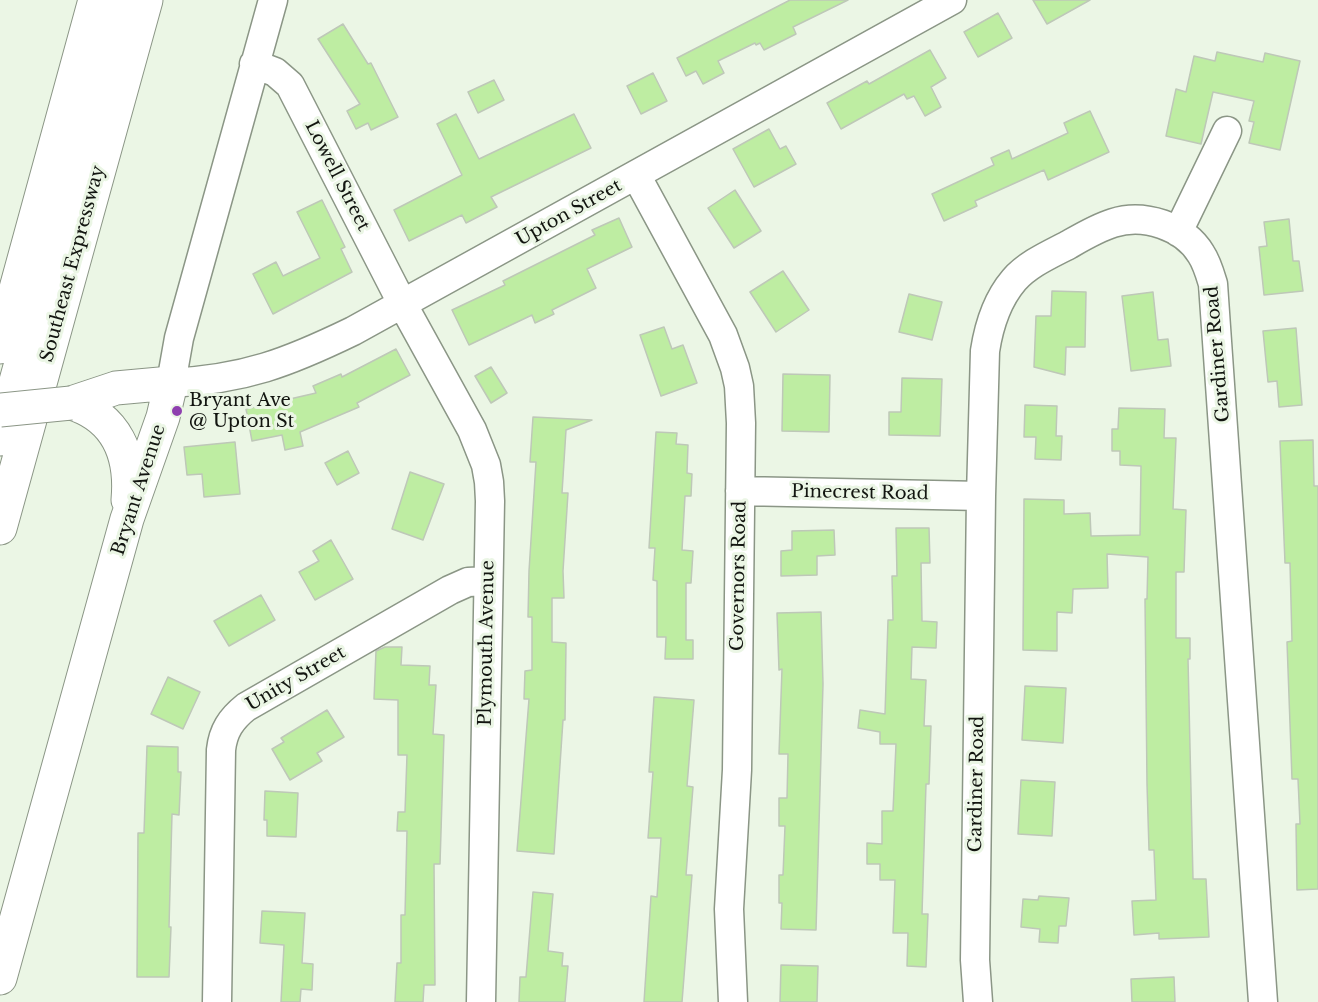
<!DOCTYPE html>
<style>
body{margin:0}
canvas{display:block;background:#ebf6e5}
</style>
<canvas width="1318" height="1002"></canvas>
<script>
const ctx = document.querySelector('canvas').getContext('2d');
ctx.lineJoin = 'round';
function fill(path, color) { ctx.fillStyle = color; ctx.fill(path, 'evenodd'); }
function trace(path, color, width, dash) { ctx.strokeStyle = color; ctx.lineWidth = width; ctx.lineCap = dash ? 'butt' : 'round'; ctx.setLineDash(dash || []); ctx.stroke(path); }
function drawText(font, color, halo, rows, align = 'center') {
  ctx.font = font + ' "Libre Baskerville",serif'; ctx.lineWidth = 6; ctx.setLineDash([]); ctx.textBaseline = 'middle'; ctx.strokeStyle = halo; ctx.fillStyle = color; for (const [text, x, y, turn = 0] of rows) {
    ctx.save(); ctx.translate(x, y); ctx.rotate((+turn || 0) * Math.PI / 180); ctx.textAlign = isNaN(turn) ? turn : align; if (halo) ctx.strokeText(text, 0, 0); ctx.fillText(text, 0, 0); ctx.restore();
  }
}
const building = new Path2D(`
 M 790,0 L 848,0 L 793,27 L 796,34 L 764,50 L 760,43 L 756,45 L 755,43 L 718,61 L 724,73 L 703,84 L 696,71 L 686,76 L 677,58 Z
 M 1033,0 L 1090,0 L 1047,24 Z
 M 998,13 L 1012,38 L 978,57 L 964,32 Z
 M 343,24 L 368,64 L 371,63 L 398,117 L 371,130 L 368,123 L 356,129 L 347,111 L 360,104 L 318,39 Z
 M 930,50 L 946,78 L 931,87 L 941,107 L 925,116 L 914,96 L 907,99 L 904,94 L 841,129 L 827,103 L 867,81 L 869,84 Z
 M 1217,52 L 1263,62 L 1265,53 L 1300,61 L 1280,150 L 1249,143 L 1254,122 L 1249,121 L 1254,101 L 1213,92 L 1201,144 L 1166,136 L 1176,89 L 1186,92 L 1194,56 L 1215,61 Z
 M 653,73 L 667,101 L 641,114 L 627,86 Z
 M 494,80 L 504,100 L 478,113 L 468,92 Z
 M 1090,111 L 1109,152 L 1048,180 L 1044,170 L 975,201 L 977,206 L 944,221 L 932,194 L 994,165 L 991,158 L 1009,150 L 1012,159 L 1068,133 L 1064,123 Z
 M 456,114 L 479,159 L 574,114 L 591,148 L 491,197 L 497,207 L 466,223 L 462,215 L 409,241 L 394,210 L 462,175 L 437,124 Z
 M 769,129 L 780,149 L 786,146 L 796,164 L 754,187 L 733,149 Z
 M 735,190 L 761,231 L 734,248 L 708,208 Z
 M 322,200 L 345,247 L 341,249 L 352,272 L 273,314 L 253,274 L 276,262 L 283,276 L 320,258 L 297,212 Z
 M 619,218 L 632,247 L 587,269 L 596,288 L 552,310 L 554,314 L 535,323 L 532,315 L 469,345 L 452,310 L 505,285 L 503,281 L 595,235 L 592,230 Z
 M 1289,219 L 1293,261 L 1299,261 L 1303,291 L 1264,295 L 1259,247 L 1267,246 L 1264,222 Z
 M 783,271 L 809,310 L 776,332 L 750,292 Z
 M 1052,291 L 1086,292 L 1085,347 L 1066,347 L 1065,375 L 1034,367 L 1036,316 L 1051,316 Z
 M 1153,292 L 1158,340 L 1168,339 L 1171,366 L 1131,371 L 1122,296 Z
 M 909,294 L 942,302 L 932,340 L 899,332 Z
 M 664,327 L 672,349 L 683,345 L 697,383 L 661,396 L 640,335 Z
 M 1296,328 L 1302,405 L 1279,407 L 1277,381 L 1268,382 L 1263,331 Z
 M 396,349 L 410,375 L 357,403 L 359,407 L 300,432 L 303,446 L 285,450 L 282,435 L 252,441 L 246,409 L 316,393 L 313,386 L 341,374 L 342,377 Z
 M 491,367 L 507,393 L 491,403 L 475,376 Z
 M 783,374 L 830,375 L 829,432 L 782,431 Z
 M 902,378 L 942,379 L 940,436 L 889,435 L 889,412 L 901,412 Z
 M 1025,405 L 1057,406 L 1056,436 L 1062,436 L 1061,460 L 1035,459 L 1036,437 L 1024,437 Z
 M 1119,408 L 1165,409 L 1164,438 L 1176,438 L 1173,509 L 1186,510 L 1184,572 L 1176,572 L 1176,638 L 1190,638 L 1190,659 L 1188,659 L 1193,879 L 1206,879 L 1209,937 L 1159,939 L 1159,933 L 1134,935 L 1132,901 L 1156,900 L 1154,850 L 1149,850 L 1147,784 L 1145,599 L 1147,599 L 1148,557 L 1107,554 L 1108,588 L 1073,589 L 1072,613 L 1057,612 L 1057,651 L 1023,650 L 1024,499 L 1064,500 L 1064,514 L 1090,513 L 1091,536 L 1140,535 L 1141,466 L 1120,465 L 1120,451 L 1112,451 L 1112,429 L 1118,429 Z
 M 533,417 L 592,420 L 566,430 L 562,493 L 568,493 L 563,571 L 564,598 L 552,598 L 552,642 L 566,643 L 565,720 L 563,720 L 554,854 L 517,851 L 529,699 L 524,699 L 525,671 L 532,670 L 532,617 L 528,617 L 529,571 L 536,462 L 530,462 Z
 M 656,432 L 677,433 L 676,444 L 688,445 L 687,473 L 692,474 L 691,496 L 685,496 L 682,550 L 693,551 L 691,583 L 686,583 L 686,640 L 693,640 L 693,659 L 665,659 L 666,637 L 657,637 L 657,581 L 653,580 L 655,548 L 649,548 Z
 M 1313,440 L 1314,486 L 1318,486 L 1318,889 L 1297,890 L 1296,824 L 1300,824 L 1298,779 L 1292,779 L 1287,642 L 1292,641 L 1290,563 L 1285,563 L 1280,441 Z
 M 235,442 L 240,494 L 204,497 L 202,474 L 187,475 L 184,447 Z
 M 348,451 L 359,473 L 337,485 L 325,463 Z
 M 410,472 L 444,484 L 423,540 L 392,529 Z
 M 896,528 L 929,528 L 930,563 L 921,563 L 922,621 L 937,622 L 936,648 L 912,647 L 911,679 L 926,680 L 924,726 L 931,726 L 929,784 L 926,784 L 922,914 L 928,914 L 926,967 L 907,966 L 908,933 L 893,933 L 895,880 L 880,880 L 880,864 L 867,864 L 867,843 L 882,844 L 882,811 L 893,811 L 896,744 L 880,744 L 880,732 L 858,728 L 860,710 L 885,714 L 888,620 L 893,620 L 892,576 L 897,576 Z
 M 834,530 L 835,555 L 817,556 L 817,575 L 781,576 L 781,551 L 792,550 L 792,531 Z
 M 331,540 L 353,579 L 315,600 L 299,572 L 319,561 L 313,551 Z
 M 261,595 L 275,620 L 229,646 L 214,621 Z
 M 821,612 L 823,684 L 816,930 L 781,929 L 782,903 L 779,903 L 779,875 L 783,875 L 785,826 L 779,826 L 779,798 L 787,798 L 788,754 L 779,754 L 782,669 L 779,670 L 777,613 Z
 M 385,647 L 402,647 L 401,665 L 430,666 L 429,685 L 436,685 L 433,734 L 444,735 L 440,864 L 434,864 L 435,985 L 424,985 L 423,1002 L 395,1002 L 397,963 L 401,963 L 401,915 L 405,915 L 407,831 L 397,831 L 398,812 L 405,812 L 407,755 L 398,755 L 398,700 L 374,699 L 376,651 Z
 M 168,677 L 200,692 L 183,729 L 151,714 Z
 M 1025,686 L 1066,688 L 1063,743 L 1022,740 Z
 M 654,697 L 694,700 L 687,786 L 693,787 L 686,875 L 692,875 L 682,1002 L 644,1002 L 651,896 L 657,897 L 661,838 L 648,838 L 653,772 L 649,772 Z
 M 327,710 L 344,737 L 317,753 L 322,761 L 290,780 L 272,749 L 284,742 L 281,738 Z
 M 147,746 L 178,747 L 178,772 L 181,772 L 179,815 L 172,814 L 169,927 L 171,927 L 169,977 L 137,977 L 138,833 L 144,833 Z
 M 1021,780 L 1055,782 L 1052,836 L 1018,834 Z
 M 265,791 L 298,793 L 296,837 L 267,836 L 267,820 L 264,820 Z
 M 533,892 L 553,894 L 548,951 L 563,953 L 562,966 L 568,966 L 565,1002 L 519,1002 L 520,977 L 526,977 Z
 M 1039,896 L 1069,898 L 1066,926 L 1059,926 L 1058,943 L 1039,942 L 1040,929 L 1021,927 L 1023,899 L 1038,900 Z
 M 262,911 L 305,913 L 302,963 L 313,964 L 312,990 L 301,989 L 300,1002 L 281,1002 L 284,945 L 260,943 Z
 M 781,965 L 818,966 L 817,1002 L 780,1002 Z
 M 1174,977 L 1175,1002 L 1132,1002 L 1131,979 Z`);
fill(building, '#beeda2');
trace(building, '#bec8b8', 1.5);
const minor = new Path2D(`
 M 273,0 L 179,338 L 171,383 C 245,379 287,363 353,331 L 952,0
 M 254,64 L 275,72 L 290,85 L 403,305 L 472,430 L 486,465 L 489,482 L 490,501 L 481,1002
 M 636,175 L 723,335 L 735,368 L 739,386 L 741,423 L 737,770 L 729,909 L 733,1002
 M 1178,232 L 1227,131
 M 740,491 L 981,496
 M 217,1002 L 221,750 C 223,731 231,719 246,707 L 450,590 L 468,582 L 488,581
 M 978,1002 L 975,960 L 981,496 L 985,351 C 989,325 997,300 1014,280 C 1028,264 1049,255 1068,245 C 1082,237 1097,228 1113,223 C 1144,213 1184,226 1201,254 C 1207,263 1210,274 1213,284 L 1263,1002`);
const major = new Path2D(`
 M 71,403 C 117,417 132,455 128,500
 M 0,978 L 127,519 L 163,417 L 171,383 L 116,388 L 71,403`);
const highway = new Path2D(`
 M 0,347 L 95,0
 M 0,439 L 121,0
 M 0,528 L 146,0`);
trace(minor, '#8b9686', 31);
trace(major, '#8b9686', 35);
trace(highway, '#8b9686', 35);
trace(minor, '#fff', 28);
trace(major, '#fff', 33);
trace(highway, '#fff', 33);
const majorBridge = new Path2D(`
 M 0,410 L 71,403`);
trace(majorBridge, '#8b9686', 35, []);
trace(majorBridge, '#fff', 33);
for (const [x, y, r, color] of [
 [177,411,6,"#8e3faf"]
]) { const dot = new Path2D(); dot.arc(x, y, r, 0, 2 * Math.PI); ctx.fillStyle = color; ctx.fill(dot); trace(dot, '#ebf6e5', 2); }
drawText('18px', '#121510', '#ebf6e5', [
 ["Lowell Street",337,176,63],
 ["Upton Street",569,213,-29],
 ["Southeast Expressway",73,264,-75],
 ["Gardiner Road",1218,354,-95],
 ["Bryant Avenue",139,490,-72],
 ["Pinecrest Road",860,493,1],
 ["Governors Road",739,576,-89],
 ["Plymouth Avenue",487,643,-89],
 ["Unity Street",296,679,-30],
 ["Gardiner Road",977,784,-89]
]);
drawText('18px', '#121510', '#ebf6e5', [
 ["Bryant Ave",189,401],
 ["@ Upton St",189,422]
], 'left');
</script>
